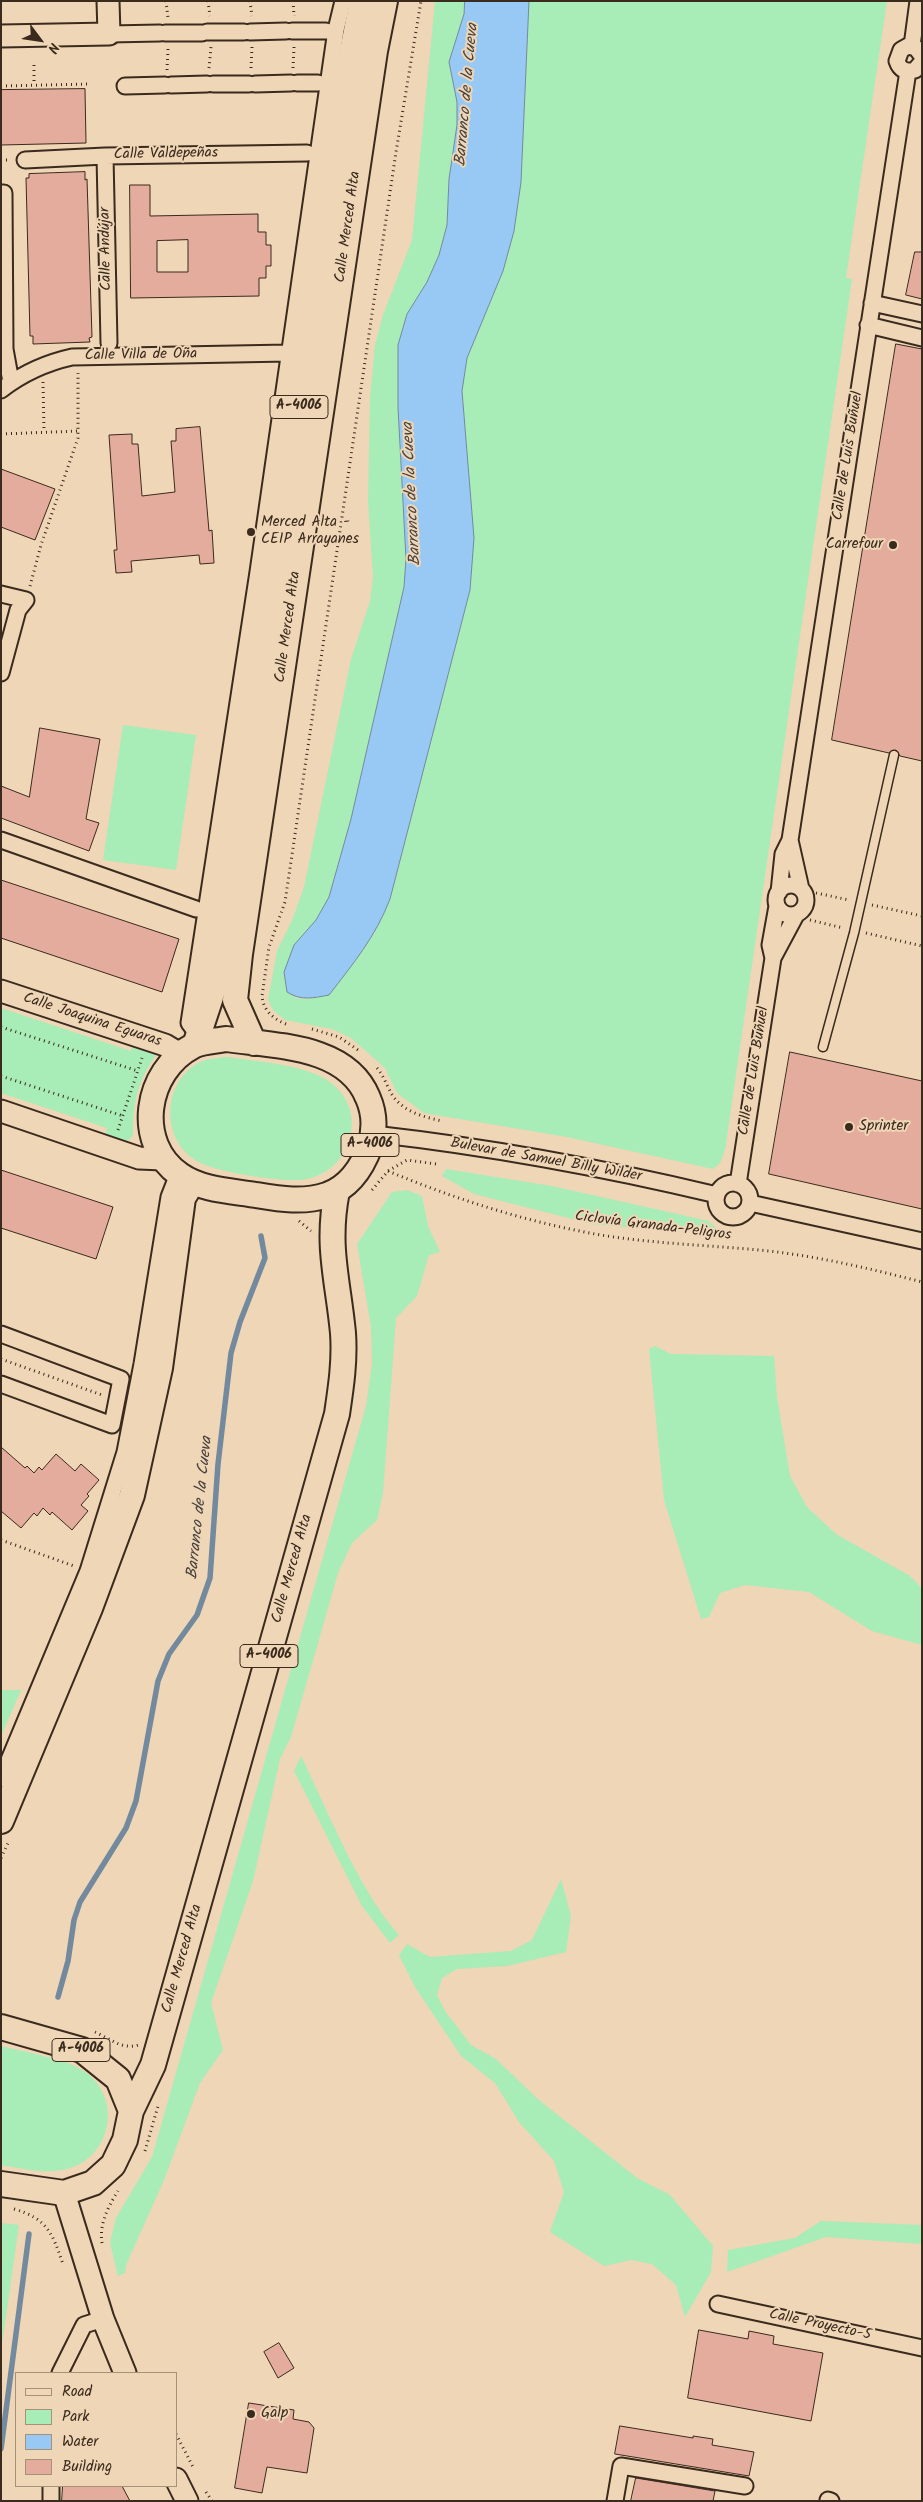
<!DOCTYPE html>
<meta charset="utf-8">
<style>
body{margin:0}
#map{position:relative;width:923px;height:2502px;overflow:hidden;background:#eed6b6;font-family:Kalam,sans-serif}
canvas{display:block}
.frame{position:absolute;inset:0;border:2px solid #3b2a1e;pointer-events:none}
.legend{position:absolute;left:15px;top:2372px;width:162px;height:115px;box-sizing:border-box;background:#eed6b6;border:1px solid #a69179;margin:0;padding:6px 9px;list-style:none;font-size:15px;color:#3b2a1e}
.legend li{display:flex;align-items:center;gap:10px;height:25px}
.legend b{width:25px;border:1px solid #a69179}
.north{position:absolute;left:15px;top:15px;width:50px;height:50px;-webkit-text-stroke:4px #eed6b6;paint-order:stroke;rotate:121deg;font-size:14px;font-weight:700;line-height:20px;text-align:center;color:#3b2a1e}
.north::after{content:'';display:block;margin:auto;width:18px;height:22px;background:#3b2a1e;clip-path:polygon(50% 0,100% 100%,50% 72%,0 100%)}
</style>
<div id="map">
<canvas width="923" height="2502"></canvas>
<div class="frame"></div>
<ul class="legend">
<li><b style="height:6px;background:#eed6b6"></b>Road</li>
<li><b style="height:14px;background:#a8ecb7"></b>Park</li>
<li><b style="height:14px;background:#98c9f4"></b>Water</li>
<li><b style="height:14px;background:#e4ac9c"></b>Building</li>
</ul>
<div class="north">N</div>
</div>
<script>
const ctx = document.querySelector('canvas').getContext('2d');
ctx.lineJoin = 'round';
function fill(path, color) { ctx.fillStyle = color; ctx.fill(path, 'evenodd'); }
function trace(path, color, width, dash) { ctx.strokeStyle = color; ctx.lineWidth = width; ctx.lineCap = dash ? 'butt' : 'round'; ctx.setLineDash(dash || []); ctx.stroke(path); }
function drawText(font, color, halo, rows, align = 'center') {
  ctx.font = font + ' Kalam,sans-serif'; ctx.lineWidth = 4; ctx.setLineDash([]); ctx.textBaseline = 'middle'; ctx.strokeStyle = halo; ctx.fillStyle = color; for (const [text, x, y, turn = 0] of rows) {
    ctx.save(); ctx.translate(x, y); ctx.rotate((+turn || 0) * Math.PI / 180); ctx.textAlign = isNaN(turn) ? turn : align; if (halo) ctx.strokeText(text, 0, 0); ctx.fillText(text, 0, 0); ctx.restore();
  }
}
fill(new Path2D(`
 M 435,1 L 465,1 L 464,14 L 449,62 L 457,102 L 457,125 L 449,179 L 447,225 L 439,255 L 427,282 L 407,314 L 398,345 L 398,407 L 406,559 L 404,587 L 351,819 L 329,897 L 316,920 L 294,945 L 296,998 L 306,999 L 329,995 C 353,964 376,936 390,899 L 470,590 L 474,538 L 462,391 L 467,358 L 503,271 L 514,231 L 521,182 L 529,1 L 887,1 L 846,278 L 852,279 L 725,1150 L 720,1163 L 713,1169 L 567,1137 L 424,1113 L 397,1093 L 385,1068 L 351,1038 L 332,1029 L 285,1020 L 273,1010 L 268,1000 L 277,951 L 293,918 L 304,887 L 351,659 L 370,601 L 373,577 L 368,501 L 370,398 L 375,345 L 383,315 L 412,240 Z
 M 123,725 L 196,735 L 176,870 L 103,860 Z
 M 1,1008 L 131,1051 L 134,1044 L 158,1052 C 137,1082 133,1101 133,1136 C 124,1146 116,1141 105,1137 L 107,1128 L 1,1093 Z
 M 228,1057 C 258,1062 305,1064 330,1082 C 372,1113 349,1178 298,1180 C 276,1181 213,1172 195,1160 C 162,1139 162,1086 195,1065 C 205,1058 216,1058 228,1057 Z
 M 446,1169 L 552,1186 L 709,1221 L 721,1233 L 656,1230 L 592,1224 L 474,1194 L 442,1176 Z
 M 407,1190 L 422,1196 L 428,1226 L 440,1252 L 429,1255 L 417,1296 L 396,1318 L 383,1493 L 377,1520 L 352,1543 L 338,1573 L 291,1737 L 280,1759 L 253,1881 L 211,2003 L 223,2050 L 200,2083 L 164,2180 L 126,2265 L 125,2273 L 118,2276 L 110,2243 L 116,2218 L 152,2157 L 366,1406 L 372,1364 L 371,1327 L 357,1244 L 392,1192 Z
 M 655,1346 L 671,1354 L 774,1356 L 777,1397 L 790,1476 L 807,1507 L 836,1534 L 910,1576 L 922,1588 L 922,1645 L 872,1631 L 809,1592 L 745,1585 L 720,1593 L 709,1617 L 701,1619 L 664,1500 L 649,1349 Z
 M 1,1690 L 21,1690 L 1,1736 Z
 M 301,1756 C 328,1811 359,1891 399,1935 L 390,1943 L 362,1906 L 294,1771 Z
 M 561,1879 L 571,1916 L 566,1952 L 507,1966 L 457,1969 L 442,1978 L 437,1995 L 445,2011 L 471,2045 L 496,2059 L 539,2100 L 637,2178 L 670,2195 L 713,2246 L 711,2272 L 685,2317 L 676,2285 L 652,2264 L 631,2260 L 604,2266 L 550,2232 L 564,2192 L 554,2161 L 519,2122 L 495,2083 L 461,2056 L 415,1987 L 399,1955 L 407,1944 L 430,1957 L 511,1951 L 532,1940 Z
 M 1,2046 C 26,2053 68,2058 88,2074 C 125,2105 107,2163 62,2170 C 41,2174 21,2168 1,2165 Z
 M 821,2221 L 922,2225 L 922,2244 L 826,2237 L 727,2272 L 728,2250 L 795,2238 Z
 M 1,2223 L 19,2225 L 1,2351 Z`), '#a8ecb7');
const water = new Path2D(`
 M 465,1 L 529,1 L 521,182 L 514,231 L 503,271 L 467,358 L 462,391 L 474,538 L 470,590 L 390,899 C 376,936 353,964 329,995 C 313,998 301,1001 287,992 L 284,972 L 294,945 L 316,920 L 329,897 L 351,819 L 404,587 L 406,559 L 398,407 L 398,345 L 407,314 L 427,282 L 439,255 L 447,225 L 449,179 L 457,125 L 457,102 L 449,62 L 464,14 Z`);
fill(water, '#98c9f4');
trace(water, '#73899e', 1);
trace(new Path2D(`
 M 58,1997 L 68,1961 L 74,1920 L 80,1902 L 126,1828 L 136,1801 L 158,1681 L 169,1654 L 197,1615 L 210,1578 L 218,1464 L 231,1353 L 240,1322 L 265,1258 L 261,1236
 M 1,2449 L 29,2234`), '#73899e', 5.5);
const building = new Path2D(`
 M 85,89 L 86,143 L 1,145 L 1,90 Z
 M 85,172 L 85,180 L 87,179 L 92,337 L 89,338 L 90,342 L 33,344 L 33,336 L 30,336 L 26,178 L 29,178 L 29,174 Z
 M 130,185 L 150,185 L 150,216 L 258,214 L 258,232 L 266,232 L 266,245 L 271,245 L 271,266 L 266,266 L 266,278 L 259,278 L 259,296 L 131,298 ZM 188,240 L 188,272 L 157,272 L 157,241 Z
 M 915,252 L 922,252 L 922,299 L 906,295 Z
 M 896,344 L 922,349 L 922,761 L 900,756 L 896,750 L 889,753 L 832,740 Z
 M 200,427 L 209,531 L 212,530 L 214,563 L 200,564 L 199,555 L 131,561 L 132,572 L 116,573 L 114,550 L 117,550 L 109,435 L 132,434 L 132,444 L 138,444 L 142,496 L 175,492 L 171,441 L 176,441 L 176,429 Z
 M 1,469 L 55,489 L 35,540 L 1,527 Z
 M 40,728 L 100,739 L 86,819 L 99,823 L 89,851 L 1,818 L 1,786 L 29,797 Z
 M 1,880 L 179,939 L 162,992 L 1,938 Z
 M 790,1052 L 922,1081 L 922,1209 L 769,1174 Z
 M 1,1170 L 113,1207 L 96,1259 L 1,1228 Z
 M 1,1447 L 25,1468 L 27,1466 L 34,1473 L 39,1467 L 42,1470 L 56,1454 L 75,1471 L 81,1464 L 99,1480 L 87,1494 L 89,1496 L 81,1505 L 88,1511 L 72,1530 L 52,1512 L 50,1515 L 43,1508 L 37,1516 L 34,1513 L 21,1528 L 1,1511 Z
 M 699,2330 L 748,2339 L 749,2331 L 774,2336 L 773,2344 L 823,2353 L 811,2421 L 688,2398 Z
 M 279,2343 L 294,2368 L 278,2378 L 264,2352 Z
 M 249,2403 L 294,2410 L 293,2419 L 309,2422 L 314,2428 L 307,2473 L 267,2467 L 262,2493 L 235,2488 Z
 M 620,2426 L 693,2438 L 693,2436 L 713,2439 L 712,2445 L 754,2452 L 749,2476 L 615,2454 Z
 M 636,2478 L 715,2491 L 713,2501 L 631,2501 Z
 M 63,2486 L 122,2486 L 130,2501 L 62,2501 Z`);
fill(building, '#e4ac9c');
trace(building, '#3b2a1e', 1);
const lane = new Path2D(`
 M 823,1047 L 854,933 L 894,755`);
const street = new Path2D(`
 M 292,31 L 326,31
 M 207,32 L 244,32
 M 250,32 L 286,31
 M 165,33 L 202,33
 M 109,34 L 160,33
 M 912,46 L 918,1
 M 922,56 L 916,48 L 908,46 L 901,50 L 897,61 C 900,70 906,73 915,70 L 922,62
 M 297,83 L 318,83
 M 213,84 L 249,84
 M 255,84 L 291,83
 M 171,85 L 207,84
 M 125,86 L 165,85
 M 105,156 L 109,343
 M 25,160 L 105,156 L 307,153
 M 1,193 L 4,193 L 5,349 L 11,382
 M 872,303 L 922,314
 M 868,325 L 922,338
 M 1,390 C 23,373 45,363 72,357 L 288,353
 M 1,594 L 26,600 L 18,610 L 1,673
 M 1,840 L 196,909
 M 790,840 L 801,889
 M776 900a15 15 0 1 1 30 0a15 15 0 1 1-30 0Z
 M 779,892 L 783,854 L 790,840 L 908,71
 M 773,958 L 770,945 L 777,906
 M 198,1035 L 189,1023 L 258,572 L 336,30 L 343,1
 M 374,1134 C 489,1147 604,1168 717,1195
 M716 1200a17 17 0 1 1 34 0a17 17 0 1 1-34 0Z
 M 738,1184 L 773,958 L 796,915
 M 750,1203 L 922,1241
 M 1,1334 L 121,1379 L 112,1425 L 1,1384
 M 1,1779 L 88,1571 L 125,1452 L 142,1364 L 169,1197 L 178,1174
 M 718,2304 L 922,2348
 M 60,2373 L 84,2325 L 103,2319
 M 828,2500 L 831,2501
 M 51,2501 L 51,2486
 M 615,2501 L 621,2466 L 745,2486`);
const secondary = new Path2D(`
 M 1,36 L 109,34 L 108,1
 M 1,991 L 165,1045 L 180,1054
 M 1,1111 L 139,1158 L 163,1159
 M 64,2193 L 103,2319 L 125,2373
 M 176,2479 L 187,2501`);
const primary = new Path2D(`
 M 226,1039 C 275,1046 347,1045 368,1098 C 375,1114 375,1130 370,1146 C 362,1168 349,1187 327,1195 C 303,1203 280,1199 256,1195 C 231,1191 201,1190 180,1175 C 134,1143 145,1071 193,1046 C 202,1041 216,1041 226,1039 Z
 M 254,1043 L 235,1000 L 240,954 L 375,51 L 385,1
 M 195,1045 L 211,997 L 220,939 L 352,51 L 362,1
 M 1,1821 L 90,1608 L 132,1495 L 160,1368 L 183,1198 L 192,1183
 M 1,2027 L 82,2050 L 118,2079 L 131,2111
 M 1,2184 L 64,2193 L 93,2183 L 113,2165 L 125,2140 L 131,2111 L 153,2065 L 337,1414 C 341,1387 345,1361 343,1333 C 338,1280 326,1246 337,1191`);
trace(lane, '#3b2a1e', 11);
trace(street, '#3b2a1e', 19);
trace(secondary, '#3b2a1e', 25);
trace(primary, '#3b2a1e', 28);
trace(new Path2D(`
 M 16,1 L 16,6
 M 166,1 L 168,18
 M 208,1 L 210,16
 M 250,1 L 252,16
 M 293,1 L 294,16
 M 34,65 L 34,85
 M 209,68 L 211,47
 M 251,68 L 252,47
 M 293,68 L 294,47
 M 167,70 L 168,49
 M 1,86 L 89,84
 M 1,160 L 9,160
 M 43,382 L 44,431
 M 1,434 L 79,431
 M 30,586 L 41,545 L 78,438 L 78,373
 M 816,893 L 849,900
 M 872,905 L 922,916
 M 810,920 L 843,928
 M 866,933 L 922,946
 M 286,1024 C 273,1019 263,1010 262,996 L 269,947 L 285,902 L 396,152 L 421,1
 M 1,1027 L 138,1071
 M 312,1029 L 339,1037 L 358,1050
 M 377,1068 C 384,1076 387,1087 393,1096 C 404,1112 424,1117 442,1121
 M 1,1076 L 123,1116
 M 118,1130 L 142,1058
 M 388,1171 C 455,1199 524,1221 595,1234 C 652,1244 711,1245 769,1251 C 821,1257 872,1269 922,1282
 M 372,1190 L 388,1171 L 407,1160 L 436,1164
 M 299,1221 L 311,1231
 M 1,1359 L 102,1395
 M 1,1540 L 74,1566
 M 1,1858 L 9,1841
 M 95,2032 C 109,2038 122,2050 138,2045
 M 145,2151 L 158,2106
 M 14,2209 C 48,2219 52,2233 63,2264
 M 102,2243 C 99,2224 108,2207 118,2191
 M 176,2434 L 193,2467
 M 206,2492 L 212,2501`), '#3b2a1e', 3, [1, 4]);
trace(lane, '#eed6b6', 8);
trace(street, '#eed6b6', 15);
trace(secondary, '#eed6b6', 21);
trace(primary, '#eed6b6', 24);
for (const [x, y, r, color] of [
 [251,532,5,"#3b2a1e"],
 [893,545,5,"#3b2a1e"],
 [849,1127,5,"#3b2a1e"],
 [251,2414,5,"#3b2a1e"]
]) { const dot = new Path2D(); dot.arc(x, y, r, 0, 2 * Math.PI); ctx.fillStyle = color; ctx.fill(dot); trace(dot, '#eed6b6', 2); }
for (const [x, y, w] of [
 [299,407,58],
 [370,1145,58],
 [269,1656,58],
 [81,2050,58]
]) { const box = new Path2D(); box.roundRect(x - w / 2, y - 11.5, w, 23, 4); ctx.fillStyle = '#eed6b6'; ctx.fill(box); trace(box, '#3b2a1e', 1); }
drawText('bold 14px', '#3b2a1e', null, [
 ["A-4006",299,407],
 ["A-4006",370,1145],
 ["A-4006",269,1656],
 ["A-4006",81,2050]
]);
drawText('15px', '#3b2a1e', '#eed6b6', [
 ["Calle Valdepeñas",166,155,-1],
 ["Calle Merced Alta",349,227,-82],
 ["Calle Andújar",107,249,-91],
 ["Calle Villa de Oña",141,356,-1],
 ["Calle de Luis Buñuel",849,456,-81],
 ["Calle Merced Alta",289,627,-82],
 ["Calle Joaquina Eguaras",92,1021,18],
 ["Calle de Luis Buñuel",755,1071,-81],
 ["Bulevar de Samuel Billy Wilder",546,1161,10],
 ["Ciclovía Granada-Peligros",653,1227,7],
 ["Calle Merced Alta",293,1569,-74],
 ["Calle Merced Alta",183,1959,-74],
 ["Calle Proyecto-5",820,2326,12]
]);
drawText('15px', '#3b2a1e', '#eed6b6', [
 ["Merced Alta -",261,523],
 ["CEIP Arrayanes",261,540],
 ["Carrefour",883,545,"right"],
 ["Sprinter",859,1127],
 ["Galp",261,2414]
], 'left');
drawText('italic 16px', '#49423e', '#eed6b6', [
 ["Barranco de la Cueva",468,95,-85],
 ["Barranco de la Cueva",413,494,-93],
 ["Barranco de la Cueva",201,1508,-84]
]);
</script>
